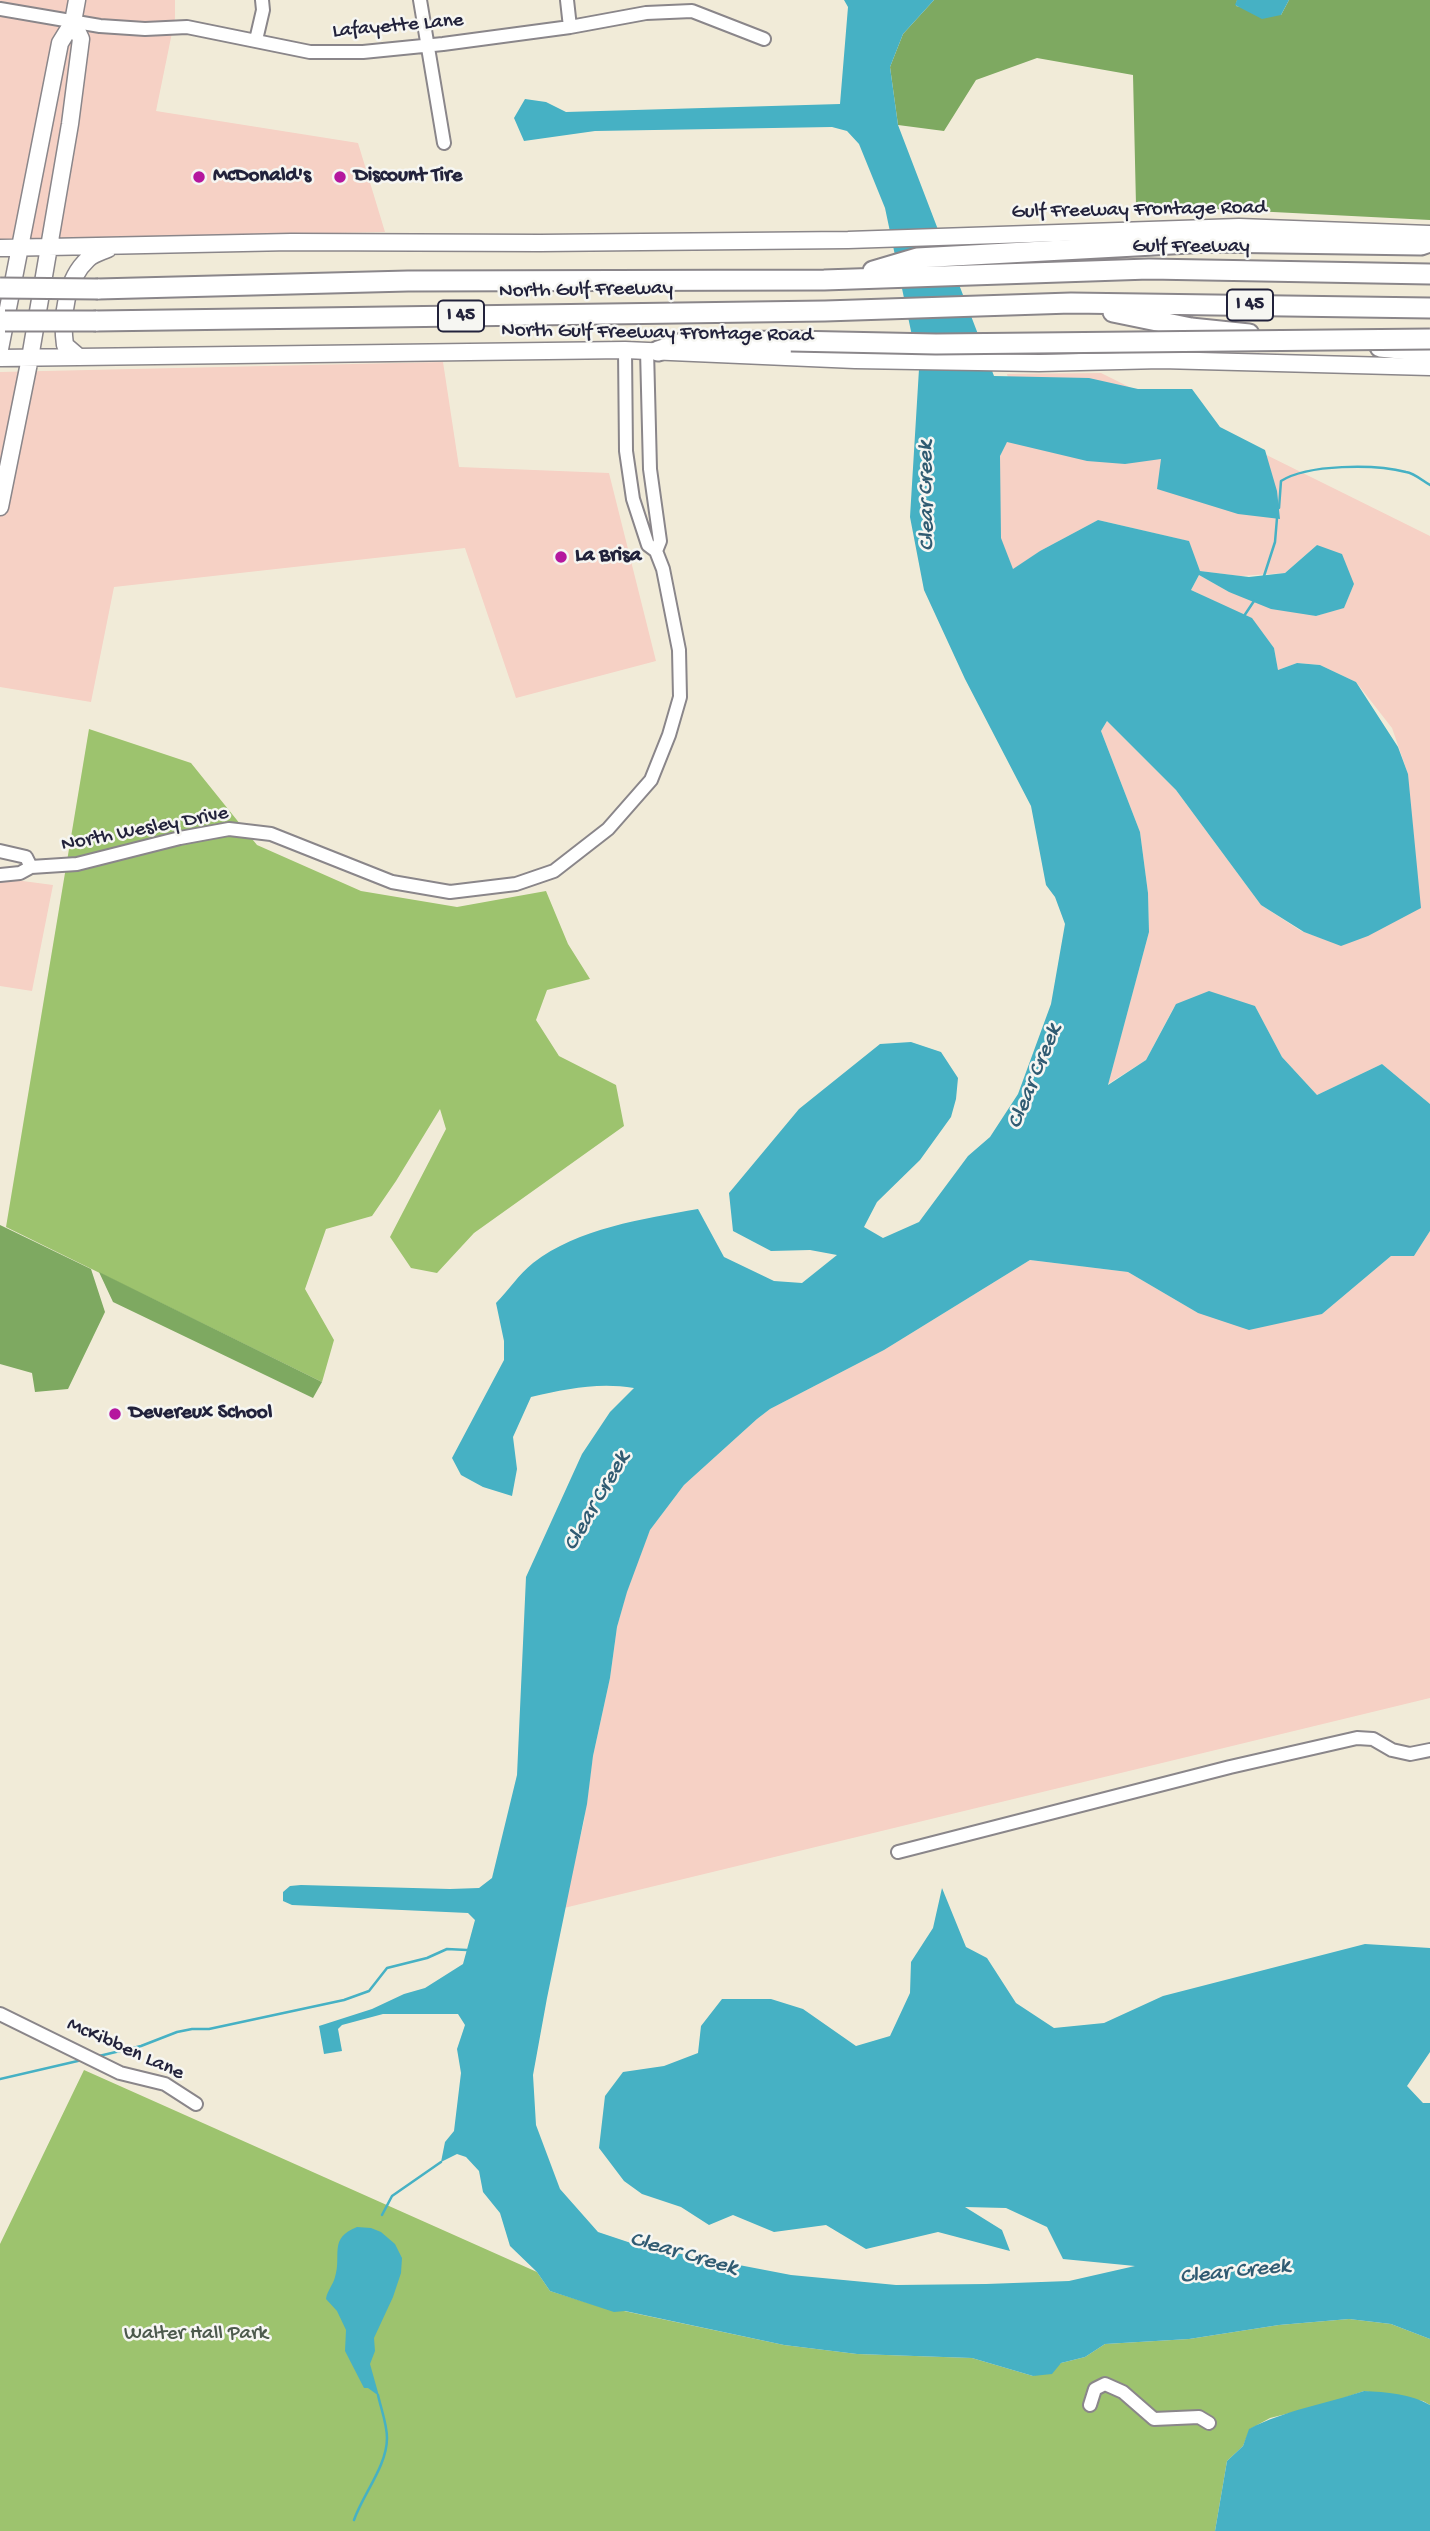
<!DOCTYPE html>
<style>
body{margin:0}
canvas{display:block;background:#f1ebd8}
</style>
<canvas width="1430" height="2531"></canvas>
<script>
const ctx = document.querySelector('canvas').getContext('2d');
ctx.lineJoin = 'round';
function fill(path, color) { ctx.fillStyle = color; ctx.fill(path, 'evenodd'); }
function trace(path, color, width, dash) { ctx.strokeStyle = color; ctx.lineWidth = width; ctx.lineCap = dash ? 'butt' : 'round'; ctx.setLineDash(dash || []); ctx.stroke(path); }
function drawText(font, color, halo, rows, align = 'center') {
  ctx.font = font + ' "Gochi Hand",sans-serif'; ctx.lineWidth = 5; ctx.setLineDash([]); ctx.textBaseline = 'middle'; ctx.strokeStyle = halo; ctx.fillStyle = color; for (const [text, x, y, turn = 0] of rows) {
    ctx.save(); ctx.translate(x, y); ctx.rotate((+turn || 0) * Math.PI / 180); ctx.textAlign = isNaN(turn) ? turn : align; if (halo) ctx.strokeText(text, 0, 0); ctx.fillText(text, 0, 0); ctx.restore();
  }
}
fill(new Path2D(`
 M 0,0 L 175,0 L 175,18 L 156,111 L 358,143 L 385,232 L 0,240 Z
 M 443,362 L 459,467 L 609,473 L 656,661 L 516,698 L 465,548 L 114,587 L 91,702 L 0,687 L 0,372 Z
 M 1101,373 L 1430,536 L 1430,1104 L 1382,1064 L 1317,1095 L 1282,1057 L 1255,1006 L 1179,1003 L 1173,1009 L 1146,1060 L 1108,1084 L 1149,932 L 1148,893 L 1140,832 L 1101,731 L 1107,721 L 1176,790 L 1261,905 L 1301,931 L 1341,945 L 1408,774 L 1392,728 L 1356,682 L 1320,665 L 1297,663 L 1278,670 L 1274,648 L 1252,619 L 1191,590 L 1199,575 L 1229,592 L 1316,616 L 1344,607 L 1354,584 L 1317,545 L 1285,573 L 1240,576 L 1200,571 L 1188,541 L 1098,520 L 1040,551 L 1013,570 L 1001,539 L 999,510 L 1000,456 L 1018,413 L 1007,374 Z
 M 0,878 L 53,885 L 32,991 L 0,986 Z
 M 1430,1231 L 1430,1698 L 564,1908 L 584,1821 L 593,1756 L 610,1678 L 617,1627 L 630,1579 L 650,1530 L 684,1485 L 757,1419 L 770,1409 L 884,1350 L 1030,1260 L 1128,1272 L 1198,1313 L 1322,1314 L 1391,1256 L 1414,1256 Z`), '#f6d1c5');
fill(new Path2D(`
 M 89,729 L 191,763 L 257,845 L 361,891 L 457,907 L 546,891 L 568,944 L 590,979 L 547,990 L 536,1020 L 559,1056 L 616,1085 L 624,1126 L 474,1233 L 437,1273 L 411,1268 L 390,1237 L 446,1129 L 440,1109 L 396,1181 L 372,1216 L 326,1229 L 305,1289 L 334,1340 L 322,1382 L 6,1227 Z
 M 84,2070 L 537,2272 L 550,2291 L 614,2311 L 624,2311 L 784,2345 L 857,2354 L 972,2358 L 1033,2376 L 1061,2363 L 1085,2357 L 1105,2344 L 1189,2339 L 1279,2325 L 1349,2319 L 1391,2324 L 1430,2339 L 1430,2405 L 1423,2401 L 1364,2391 L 1326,2404 L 1270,2418 L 1250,2429 L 1243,2446 L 1227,2461 L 1215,2531 L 0,2531 L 0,2244 Z`), '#9dc36e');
fill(new Path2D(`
 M 934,0 L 1237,0 L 1236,6 L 1281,15 L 1289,0 L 1430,0 L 1430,220 L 1136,205 L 1133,75 L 1037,58 L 976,80 L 944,131 L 898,125 L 890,67 L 903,34 Z
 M 0,1225 L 91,1269 L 105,1312 L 68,1389 L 35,1392 L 32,1373 L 0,1364 Z
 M 99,1272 L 322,1382 L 313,1398 L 113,1302 Z`), '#7ea961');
fill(new Path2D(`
 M 844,0 L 934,0 L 903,34 L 890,67 L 898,125 L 994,376 L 1089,378 L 1138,389 L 1192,389 L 1220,427 L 1265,450 L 1277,491 L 1280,519 L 1238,514 L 1157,489 L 1161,459 L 1125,464 L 1087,461 L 1007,442 L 1000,456 L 1001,538 L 1013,569 L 1040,551 L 1098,520 L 1189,541 L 1200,571 L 1249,577 L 1285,573 L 1317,545 L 1342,554 L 1354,584 L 1344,608 L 1316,616 L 1271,609 L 1229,592 L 1199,575 L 1191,590 L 1252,618 L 1274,648 L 1278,670 L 1297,663 L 1320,665 L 1356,682 L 1398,747 L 1408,774 L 1421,908 L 1368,936 L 1341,946 L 1304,932 L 1261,905 L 1176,790 L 1107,721 L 1101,731 L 1140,832 L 1148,893 L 1149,932 L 1108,1085 L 1146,1060 L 1176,1004 L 1209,991 L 1255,1006 L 1282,1057 L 1317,1095 L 1382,1064 L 1430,1104 L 1430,1231 L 1414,1256 L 1391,1256 L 1322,1314 L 1249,1330 L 1198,1313 L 1128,1272 L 1030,1260 L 884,1350 L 770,1409 L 757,1419 L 684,1485 L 650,1530 L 627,1592 L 617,1627 L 610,1678 L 593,1756 L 587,1804 L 547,1998 L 533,2075 L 536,2125 L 560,2189 L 598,2232 L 640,2246 L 791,2275 L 896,2285 L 986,2284 L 1069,2281 L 1135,2266 L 1063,2259 L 1047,2227 L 1006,2208 L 965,2207 L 1002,2230 L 1010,2251 L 938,2232 L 866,2249 L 826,2225 L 774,2232 L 733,2215 L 709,2225 L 681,2207 L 642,2194 L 624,2181 L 599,2148 L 605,2096 L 623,2072 L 664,2066 L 698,2053 L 701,2026 L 722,1999 L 771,1999 L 803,2009 L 856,2046 L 890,2036 L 910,1993 L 911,1962 L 933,1928 L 942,1888 L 966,1947 L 987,1958 L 1016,2003 L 1054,2028 L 1104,2023 L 1163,1996 L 1365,1944 L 1430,1948 L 1430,2052 L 1407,2086 L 1423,2103 L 1430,2103 L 1430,2339 L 1391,2324 L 1349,2319 L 1279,2325 L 1189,2339 L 1105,2344 L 1085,2357 L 1061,2363 L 1052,2374 L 1033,2376 L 972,2358 L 857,2354 L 784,2345 L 625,2311 L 614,2312 L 550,2291 L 537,2272 L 510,2246 L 500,2213 L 483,2192 L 479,2171 L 466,2157 L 457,2154 L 441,2162 L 445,2142 L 454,2131 L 461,2073 L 457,2049 L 465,2025 L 458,2014 L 383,2014 L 342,2025 L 338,2029 L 342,2051 L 324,2054 L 319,2026 L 372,2009 L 404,1994 L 425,1988 L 463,1964 L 475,1920 L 468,1913 L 292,1905 L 283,1901 L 283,1892 L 290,1886 L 301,1885 L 450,1889 L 479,1888 L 492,1878 L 517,1775 L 526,1577 L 582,1454 L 610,1412 L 634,1388 C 598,1382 566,1389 531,1397 L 513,1437 L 517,1469 L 512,1496 L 483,1487 L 461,1475 L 452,1458 L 504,1360 L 504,1341 L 496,1303 C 508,1291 519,1274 533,1263 C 578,1228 643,1219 698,1209 L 724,1257 L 774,1281 L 802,1283 L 837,1255 L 810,1250 L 771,1251 L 733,1231 L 729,1193 L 799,1109 L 880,1044 L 911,1042 L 941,1052 L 958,1078 L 956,1099 L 951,1117 L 920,1160 L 877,1202 L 864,1227 L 883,1238 L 919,1222 L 968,1156 L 990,1137 L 1018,1094 L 1051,1004 L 1065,924 L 1055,897 L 1046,885 L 1031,806 L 965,679 L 924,590 L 910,517 L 919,369 L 885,208 L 859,144 L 847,131 L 832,127 L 595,131 L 524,141 L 514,118 L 525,99 L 546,102 L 566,112 L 840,104 L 848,7 Z
 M 1237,0 L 1289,0 L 1281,15 L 1262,19 L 1235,5 Z
 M 357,2227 L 371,2228 L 381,2232 L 395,2244 L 402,2258 L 401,2273 L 393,2297 L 374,2338 L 375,2351 L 370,2364 L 379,2396 L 368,2388 L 364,2388 L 345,2351 L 346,2330 L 337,2311 L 326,2299 C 327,2291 333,2285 335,2277 C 342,2256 328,2238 357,2227 Z
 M 1364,2391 C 1386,2392 1411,2394 1430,2405 L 1430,2531 L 1215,2531 L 1227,2461 L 1243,2446 L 1249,2429 C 1285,2410 1326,2404 1364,2391 Z`), '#46b1c4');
trace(new Path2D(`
 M 1279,508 L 1281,481 C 1308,464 1375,464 1406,472 C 1414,473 1423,481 1430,485
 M 1264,576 L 1275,542 L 1277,518
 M 1244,616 L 1254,601
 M 99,2056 L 141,2046 L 177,2032 L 192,2029 L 209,2029 L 344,2000 L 369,1991 L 387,1968 L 427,1958 L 447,1949 L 467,1950
 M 0,2079 L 82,2060
 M 382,2215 L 392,2196 L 441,2162
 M 354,2520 C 363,2494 387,2466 387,2438 C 387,2424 381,2409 378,2395`), '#46b1c4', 2.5);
const minor = new Path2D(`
 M 420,0 L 444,143
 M 567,0 L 570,27
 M 0,9 L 100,26 L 145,29 L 187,27 L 310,52 L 363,52 L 443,44 L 570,27 L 646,13 L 692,11 L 764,39
 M 256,40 L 263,10 L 262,0
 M 647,350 L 650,469 L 660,541 L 656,551
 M 0,851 L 26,857 L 31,867
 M 0,875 L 20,873 L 31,867 L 77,864 L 180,838 L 229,829 L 271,834 L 392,882 L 450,892 L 516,884 L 554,871 L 608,829 L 651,780 L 669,735 L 680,697 L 679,650 L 663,569 L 656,551 L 648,545 L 633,499 L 626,451 L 625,350
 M 898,1852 L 1230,1767 L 1357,1738 L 1373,1739 L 1392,1750 L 1410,1754 L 1430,1750
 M 0,2014 L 120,2073 L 165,2084 L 196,2104
 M 1090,2405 L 1095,2389 L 1105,2384 L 1123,2392 L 1154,2419 L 1199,2417 L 1209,2423`);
const major = new Path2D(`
 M 0,248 L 291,242 L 540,243 L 848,240 L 1239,227 L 1430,234
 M 0,349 L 60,43 L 73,22 L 77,0
 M 79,357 L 65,345 C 61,317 66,279 88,259 C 93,254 101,252 108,249
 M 0,358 L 625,350 L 855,360 L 1039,363 L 1161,360 L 1430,367
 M 0,507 L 30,358 L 70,124 L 81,39 L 73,22`);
const highway = new Path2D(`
 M 873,271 L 917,258 L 1208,242 L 1421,245 L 1430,242
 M 98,289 L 408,281 L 824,280 L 1149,269 L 1430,274
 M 1113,312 L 1191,328 L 1249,334
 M 96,321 L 825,311 L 1071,303 L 1430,308
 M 1380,347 L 1430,352
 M 658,351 L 685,342 L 791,341`);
trace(minor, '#8a868a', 16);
trace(major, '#8a868a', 19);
trace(highway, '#8a868a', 23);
trace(minor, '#fff', 12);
trace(major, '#fff', 16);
trace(highway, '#fff', 19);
const highwayBridge = new Path2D(`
 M 0,288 L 98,289
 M 5,321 L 96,321
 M 791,341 L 936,344 L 1430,339`);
trace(highwayBridge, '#8a868a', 23, []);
trace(highwayBridge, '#fff', 19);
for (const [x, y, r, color] of [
 [199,177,7,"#b5179e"],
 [340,177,7,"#b5179e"],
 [561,557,7,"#b5179e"],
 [115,1414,7,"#b5179e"]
]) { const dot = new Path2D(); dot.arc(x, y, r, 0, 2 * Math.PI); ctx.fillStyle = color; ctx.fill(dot); trace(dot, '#f6f6f2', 2.5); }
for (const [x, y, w] of [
 [1250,305,46],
 [461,316,46]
]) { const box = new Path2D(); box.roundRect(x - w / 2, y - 15.5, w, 31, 5); ctx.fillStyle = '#f6f6f2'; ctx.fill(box); trace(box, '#22223b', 2); }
drawText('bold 19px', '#22223b', null, [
 ["I 45",1250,305],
 ["I 45",461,316]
]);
drawText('21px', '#22223b', '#f6f6f2', [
 ["Lafayette Lane",398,27,-5],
 ["Gulf Freeway Frontage Road",1139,211,-1],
 ["Gulf Freeway",1191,248],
 ["North Gulf Freeway",586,291,-1],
 ["North Gulf Freeway Frontage Road",657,334,1],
 ["North Wesley Drive",145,830,-11],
 ["McKibben Lane",125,2050,24]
]);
drawText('bold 21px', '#22223b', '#f6f6f2', [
 ["McDonald's",213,177],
 ["Discount Tire",354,177],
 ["La Brisa",575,557],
 ["Devereux School",129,1414]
], 'left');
drawText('21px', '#4d5a4d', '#f6f6f2', [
 ["Walter Hall Park",196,2335]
]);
drawText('italic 23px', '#305b72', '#f6f6f2', [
 ["Clear Creek",928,496,-91],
 ["Clear Creek",1036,1077,-68],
 ["Clear Creek",598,1502,-60],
 ["Clear Creek",683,2255,16],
 ["Clear Creek",1235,2273,-6]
]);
</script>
